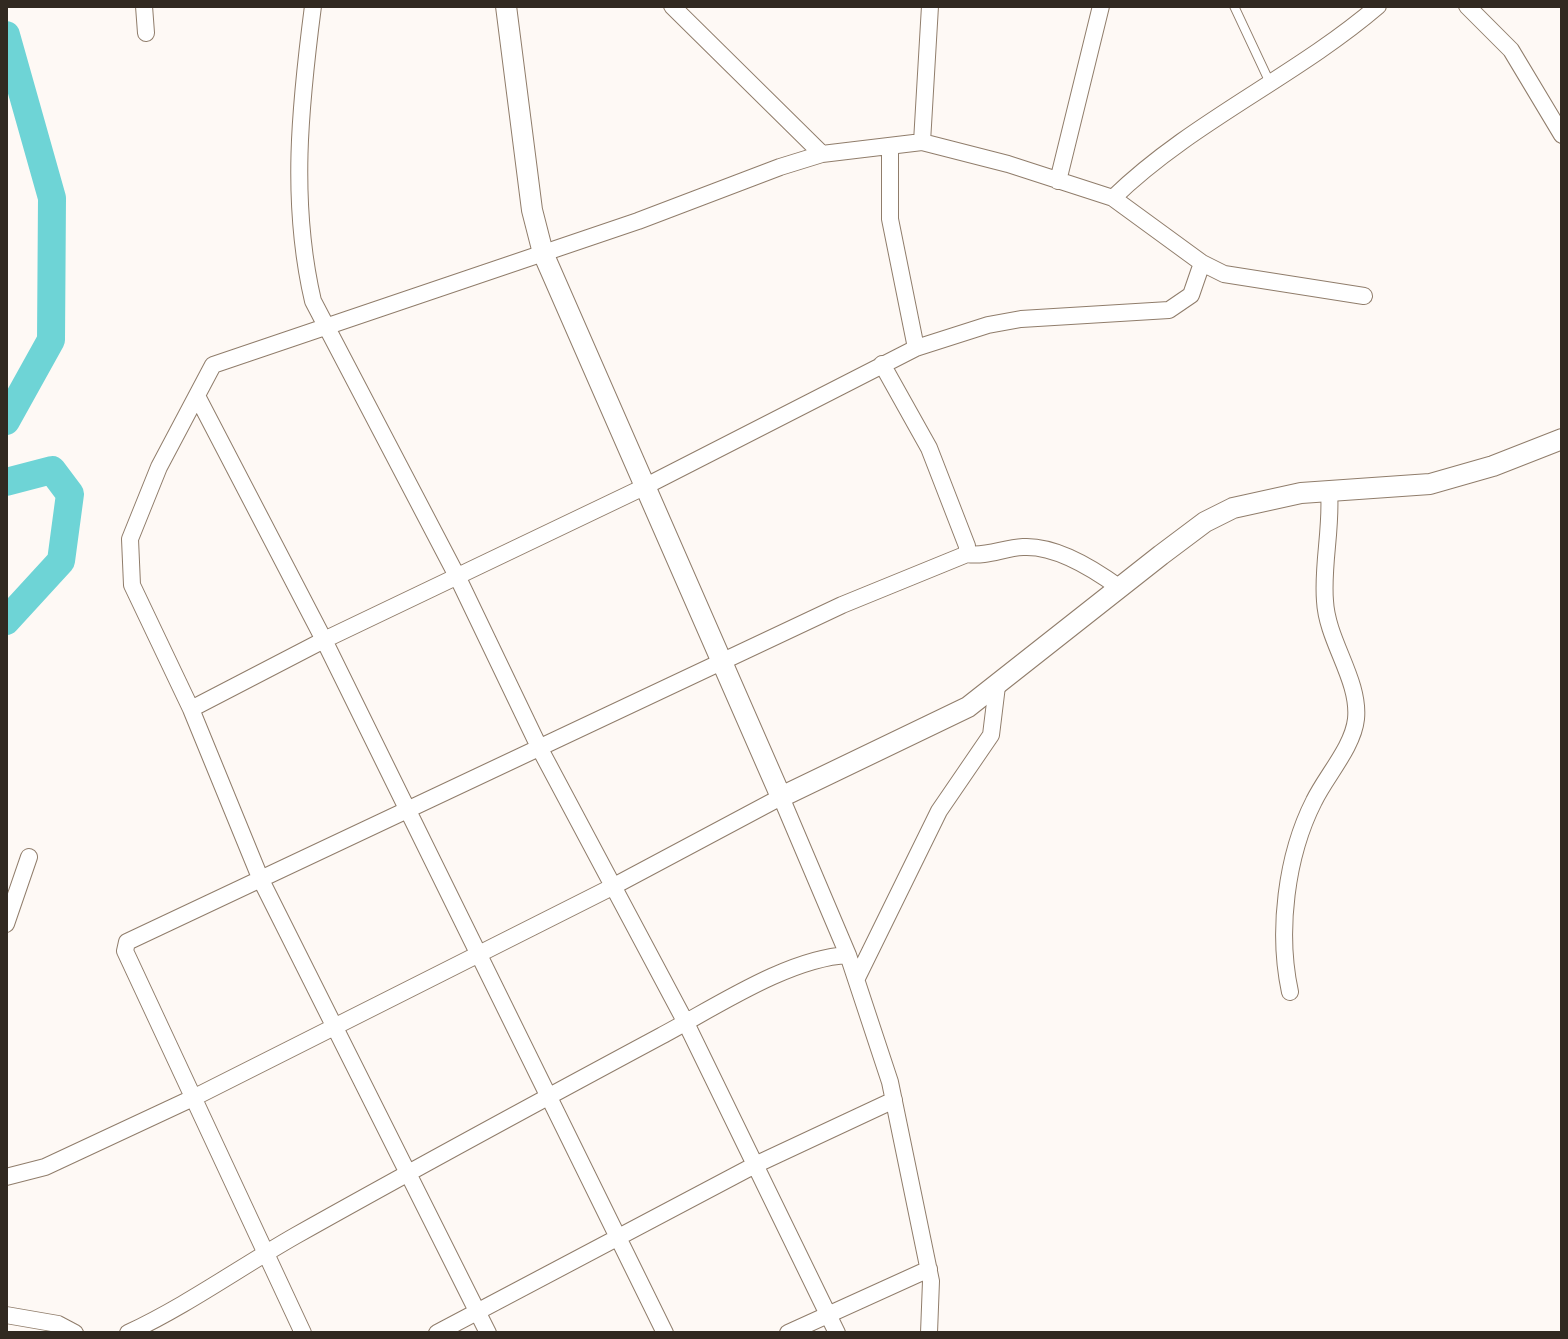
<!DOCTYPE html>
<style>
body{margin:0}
#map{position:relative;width:1568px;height:1339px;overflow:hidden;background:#fef9f5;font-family:"Exo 2",sans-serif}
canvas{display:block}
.frame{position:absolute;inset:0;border:8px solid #312921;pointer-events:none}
</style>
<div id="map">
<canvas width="1568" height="1339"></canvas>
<div class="frame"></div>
</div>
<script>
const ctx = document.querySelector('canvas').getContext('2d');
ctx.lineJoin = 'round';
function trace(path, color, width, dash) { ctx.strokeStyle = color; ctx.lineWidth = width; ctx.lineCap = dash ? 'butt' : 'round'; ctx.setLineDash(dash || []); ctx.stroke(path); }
trace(new Path2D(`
 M 6,35 L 52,198 L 51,340 L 6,421
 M 6,482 L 52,470 L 70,494 L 61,561 L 6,621`), '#6ed4d6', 28);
const service = new Path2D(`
 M 1234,6 L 1271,85`);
const minor = new Path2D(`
 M 144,6 L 146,33
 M 313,6 C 300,106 290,202 313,301 L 458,578 L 540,749 L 686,1023 L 837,1333
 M 672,6 L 822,154
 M 1467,6 L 1511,50 L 1562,135
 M 922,142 L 930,6
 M 890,146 L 890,219 L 916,348
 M 1058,181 L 1101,6
 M 1113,198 C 1191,122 1295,77 1378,6
 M 197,396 L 324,640 L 665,1333
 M 967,554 C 987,557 1003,548 1023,547 C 1056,545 1094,569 1120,588
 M 191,709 L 324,640 L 644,487 L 916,348 L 988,325 L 1021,319 L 1169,310 L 1191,295 L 1202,263
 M 6,924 L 29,857
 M 857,978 L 939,811 L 991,735 L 997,686
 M 1290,992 C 1277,932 1286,856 1314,801 C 1326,776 1353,747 1356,719 C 1360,680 1327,641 1325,601 C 1322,565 1332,528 1329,491
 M 6,1177 L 45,1167 L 195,1097 L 614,886 L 781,797 L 848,955 L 890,1082 L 931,1281 L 929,1333
 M 6,1315 L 58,1324 L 75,1333
 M 128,1333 C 186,1306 239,1268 295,1236 C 416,1168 538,1102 661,1036 C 714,1008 788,958 848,955
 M 303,1333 L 125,951 L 127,942 L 842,605 L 967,554 L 967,546 L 929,448 L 882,364
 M 437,1333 L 755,1165 L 894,1100
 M 488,1333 L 261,880 L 191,709 L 132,585 L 130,539 L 159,467 L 213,365 L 638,221 L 780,167 L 822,154 L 922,142 L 1008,164 L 1113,198 L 1202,263 L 1224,274 L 1364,296
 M 788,1333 L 929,1269`);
const tertiary = new Path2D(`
 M 506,6 L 532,210 L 543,253 L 781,797 L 968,707 L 1161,555 L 1205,522 L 1233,508 L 1301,493 L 1430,484 L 1493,466 L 1562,439`);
trace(service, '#907d6b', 10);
trace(minor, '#907d6b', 18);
trace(tertiary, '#907d6b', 22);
trace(service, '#fff', 8);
trace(minor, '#fff', 16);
trace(tertiary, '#fff', 20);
</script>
